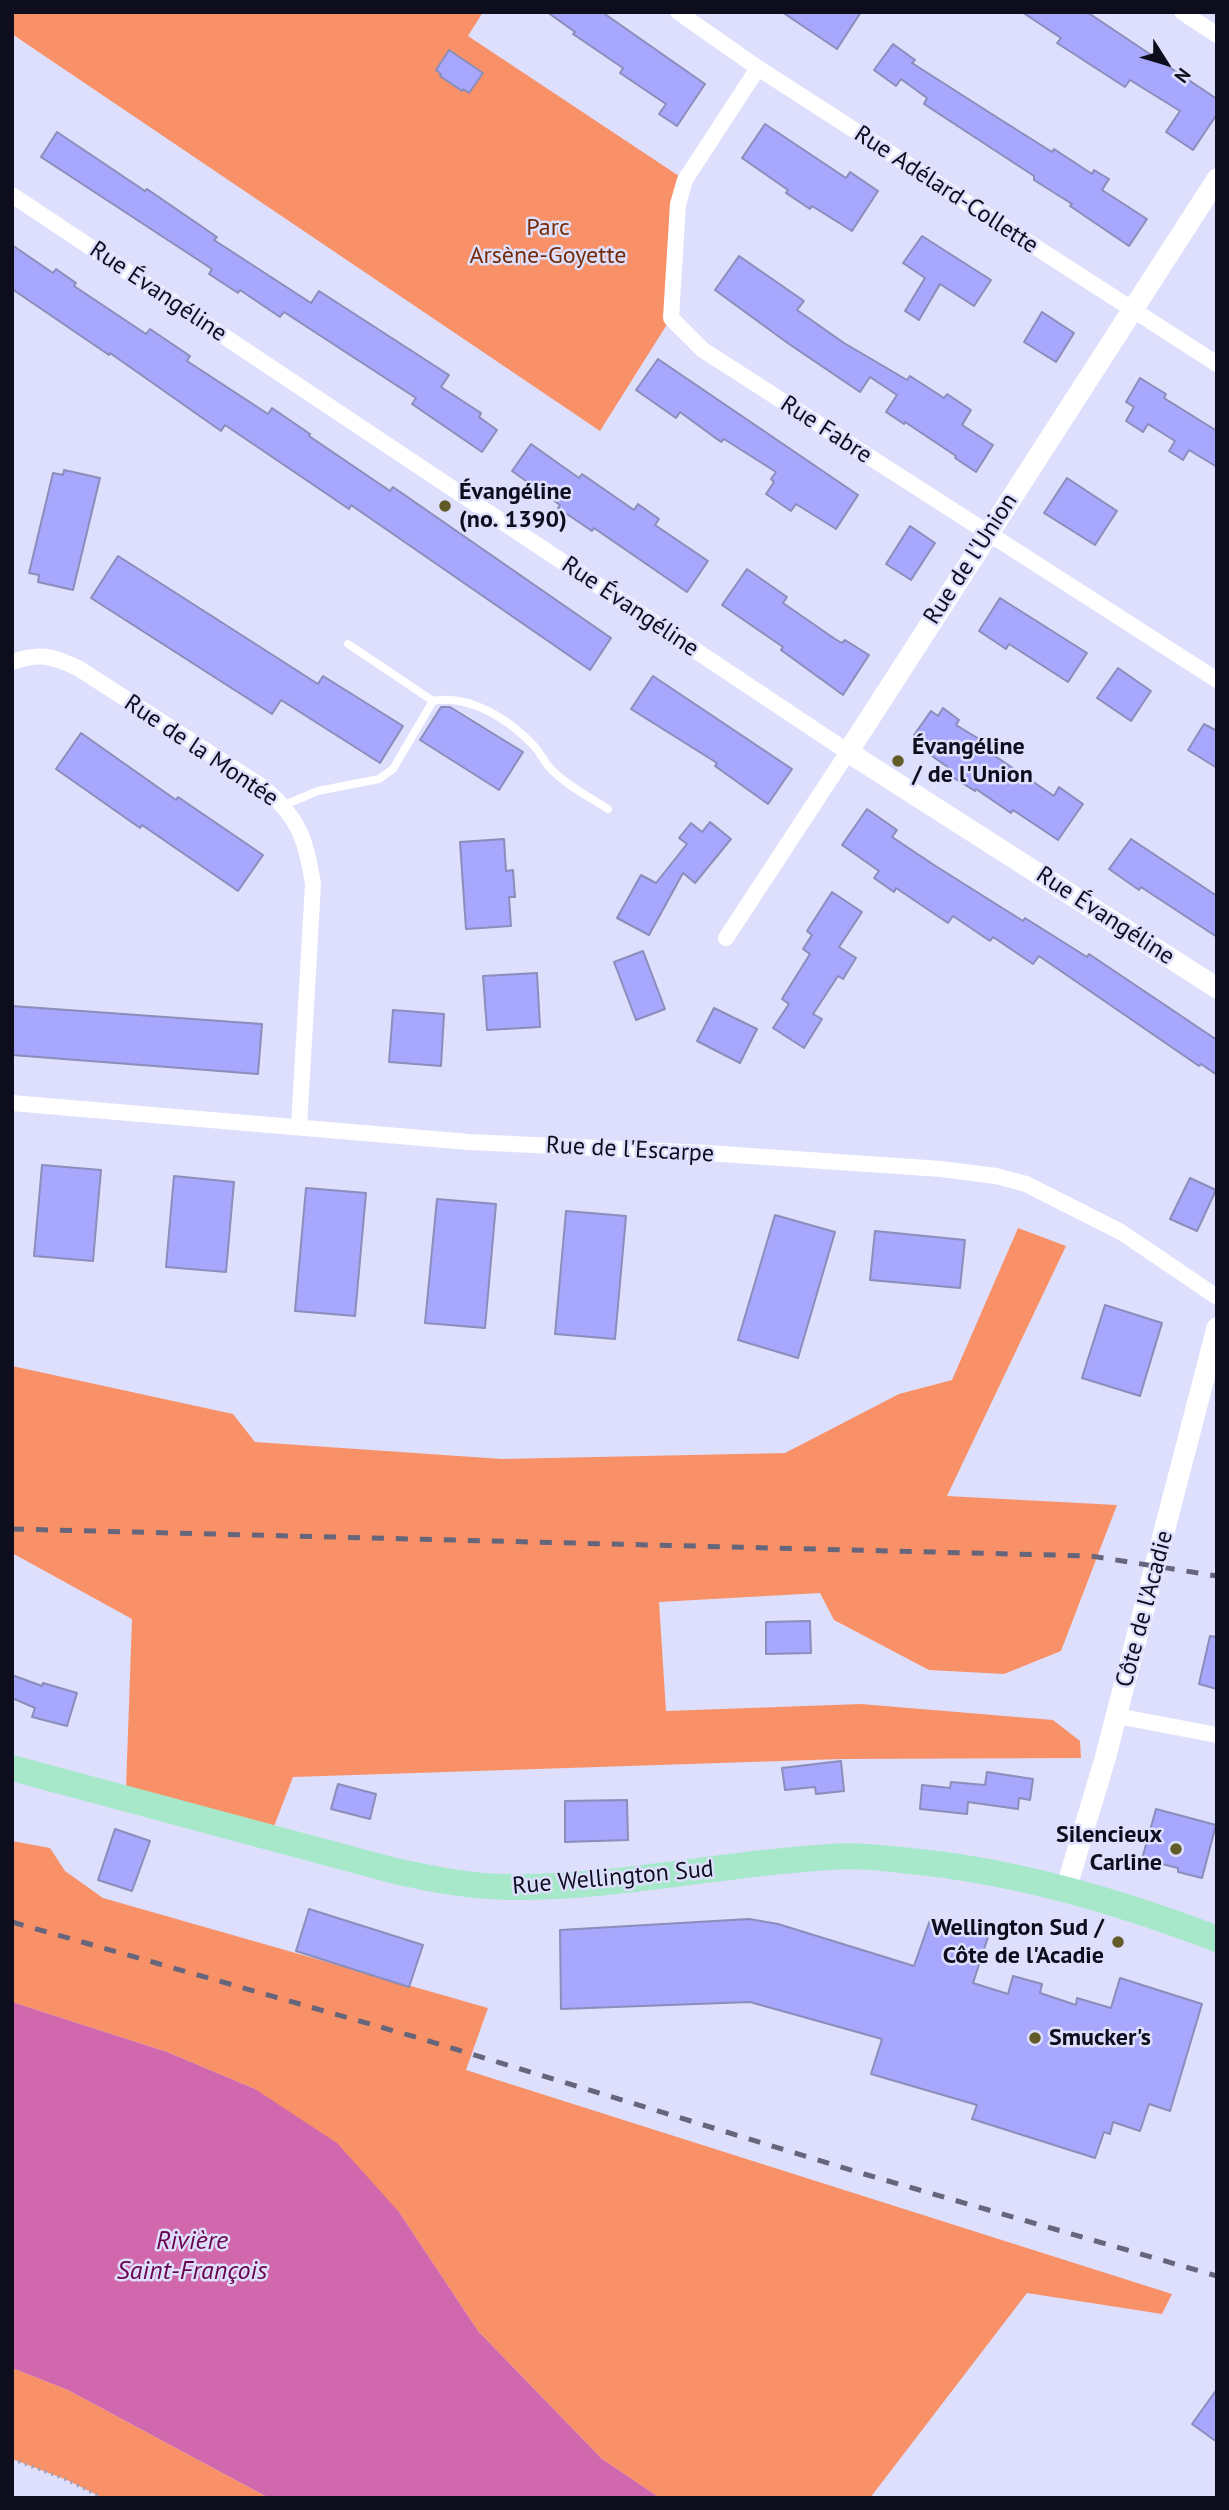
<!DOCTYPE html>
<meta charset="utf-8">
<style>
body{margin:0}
#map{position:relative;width:1229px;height:2510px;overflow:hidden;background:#dddffd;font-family:"PT Sans",sans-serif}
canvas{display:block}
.frame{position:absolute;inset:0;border:14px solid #0e0d1e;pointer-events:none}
.north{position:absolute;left:1131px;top:28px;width:70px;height:70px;-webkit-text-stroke:5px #dddffd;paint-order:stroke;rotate:127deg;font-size:19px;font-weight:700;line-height:28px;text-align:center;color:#0e0d1e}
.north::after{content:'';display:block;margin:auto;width:24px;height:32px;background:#0e0d1e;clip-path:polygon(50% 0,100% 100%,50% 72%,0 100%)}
</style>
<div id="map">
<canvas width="1229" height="2510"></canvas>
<div class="frame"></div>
<div class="north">N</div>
</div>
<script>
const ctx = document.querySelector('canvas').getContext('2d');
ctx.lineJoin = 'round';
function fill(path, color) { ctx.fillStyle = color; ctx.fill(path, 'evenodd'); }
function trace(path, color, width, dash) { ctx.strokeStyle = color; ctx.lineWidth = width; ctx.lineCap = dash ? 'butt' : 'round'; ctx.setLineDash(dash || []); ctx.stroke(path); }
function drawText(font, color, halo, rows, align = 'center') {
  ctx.font = font + ' "PT Sans",sans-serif'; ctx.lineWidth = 5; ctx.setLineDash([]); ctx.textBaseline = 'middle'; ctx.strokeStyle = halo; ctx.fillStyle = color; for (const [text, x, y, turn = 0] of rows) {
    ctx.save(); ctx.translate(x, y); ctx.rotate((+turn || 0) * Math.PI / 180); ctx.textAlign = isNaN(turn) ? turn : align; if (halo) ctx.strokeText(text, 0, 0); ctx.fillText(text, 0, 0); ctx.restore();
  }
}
fill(new Path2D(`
 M 12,12 L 483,12 L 468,36 L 685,180 L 671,318 L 600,431 L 12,34 Z
 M 1018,1228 L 1066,1246 L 947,1496 L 1117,1505 L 1061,1651 L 1004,1674 L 929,1670 L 834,1620 L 820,1593 L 659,1602 L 666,1711 L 861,1704 L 1053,1720 L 1080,1741 L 1081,1758 L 842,1759 L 293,1777 L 273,1829 L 126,1789 L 132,1619 L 12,1553 L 12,1366 L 233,1414 L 255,1442 L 502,1459 L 785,1453 L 899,1394 L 952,1380 Z
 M 12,1841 L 50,1848 L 65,1871 L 103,1898 L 488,2008 L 466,2070 L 1172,2294 L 1162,2314 L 1027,2293 L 870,2498 L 660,2498 L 602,2459 L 478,2331 L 399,2212 L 255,2089 L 167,2052 L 12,2002 Z
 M 12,2368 L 68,2390 L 269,2498 L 103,2498 L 67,2480 L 15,2460 L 12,2462 Z`), '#f89168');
fill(new Path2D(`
 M 12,2002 L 167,2052 L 255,2089 L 337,2143 L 399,2212 L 478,2331 L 602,2459 L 660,2498 L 269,2498 L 68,2390 L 12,2368 Z`), '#d168ad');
const building = new Path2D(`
 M 547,12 L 602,12 L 705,84 L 677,126 L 659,114 L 666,104 L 620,73 L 623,68 L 573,34 L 575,32 Z
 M 782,12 L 861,12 L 837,49 Z
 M 1022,12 L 1087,12 L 1217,99 L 1217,114 L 1193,150 L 1166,132 L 1180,111 L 1130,80 L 1125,87 L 1057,43 L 1061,38 Z
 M 893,44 L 915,60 L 912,63 L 998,118 L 1052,152 L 1054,149 L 1092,174 L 1094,170 L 1109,179 L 1102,190 L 1147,219 L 1129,246 L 1070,206 L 1072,204 L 1034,180 L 1034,176 L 924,104 L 927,98 L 901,79 L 896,86 L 874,70 Z
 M 449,50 L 483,73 L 469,93 L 463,89 L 462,91 L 440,76 L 441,74 L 436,70 Z
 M 765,124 L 846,178 L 850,172 L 878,191 L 852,231 L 812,206 L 810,209 L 786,193 L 788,190 L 742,158 Z
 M 57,132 L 145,191 L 147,189 L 217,237 L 214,240 L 311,303 L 319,291 L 449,375 L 441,387 L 481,413 L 479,417 L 497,430 L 482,452 L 412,404 L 416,398 L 284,312 L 280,317 L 240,290 L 238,293 L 209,274 L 212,269 L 41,157 Z
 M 922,236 L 991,280 L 974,306 L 940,284 L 919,320 L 905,311 L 925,278 L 903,263 Z
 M 12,245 L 53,273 L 56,269 L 76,283 L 74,286 L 146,334 L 150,329 L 190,356 L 187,361 L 268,414 L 272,408 L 310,434 L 309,436 L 390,491 L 393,487 L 611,638 L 590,670 L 351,505 L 349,509 L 225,425 L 221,431 L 110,353 L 109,355 L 12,289 Z
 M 739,256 L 804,301 L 797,310 L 844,343 L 907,380 L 910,376 L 944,398 L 947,394 L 971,410 L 962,425 L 993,445 L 976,472 L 955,458 L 956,456 L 905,422 L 904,424 L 886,412 L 897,395 L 870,377 L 860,392 L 789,344 L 715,290 Z
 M 1042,312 L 1074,333 L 1056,362 L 1024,342 Z
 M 658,359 L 858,495 L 836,529 L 796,504 L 791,511 L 766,494 L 774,482 L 771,479 L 776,472 L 724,439 L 721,442 L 680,412 L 676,418 L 636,390 Z
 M 1140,378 L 1166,394 L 1164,398 L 1217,431 L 1217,467 L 1189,450 L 1183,460 L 1169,451 L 1175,441 L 1148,424 L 1143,432 L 1126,421 L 1134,407 L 1126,402 Z
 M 531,444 L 579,478 L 582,474 L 634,510 L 638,504 L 659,519 L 655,525 L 708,561 L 687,592 L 594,528 L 592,531 L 558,508 L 560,505 L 512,471 Z
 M 64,470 L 100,478 L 73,590 L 38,582 L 39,575 L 29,573 L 53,473 L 63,475 Z
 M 1067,478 L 1117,511 L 1095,545 L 1044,513 Z
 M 910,526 L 935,543 L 911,580 L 886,564 Z
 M 118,556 L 318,684 L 323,676 L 403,726 L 380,763 L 281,700 L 272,714 L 91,598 Z
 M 747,569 L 787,597 L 783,603 L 835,639 L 842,643 L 845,640 L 869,655 L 843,695 L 781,650 L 783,647 L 722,605 Z
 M 1000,598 L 1087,653 L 1068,682 L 1009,644 L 1006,649 L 979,631 Z
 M 1118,668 L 1151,691 L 1131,721 L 1097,698 Z
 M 653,676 L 792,769 L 768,804 L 715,766 L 717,763 L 631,709 Z
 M 441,707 L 450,707 L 523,752 L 499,790 L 420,740 Z
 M 943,708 L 959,720 L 956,725 L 999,751 L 995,756 L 1054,796 L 1059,787 L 1083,804 L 1058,840 L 1013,810 L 1011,813 L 976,789 L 975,791 L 949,775 L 952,770 L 919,747 L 923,741 L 914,735 L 931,711 L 938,716 Z
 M 1204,724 L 1217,731 L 1217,768 L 1188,750 Z
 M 81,733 L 176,800 L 178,797 L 263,855 L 238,891 L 142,825 L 140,828 L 56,769 Z
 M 867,809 L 897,830 L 892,837 L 934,865 L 1023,921 L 1025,918 L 1087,957 L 1089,954 L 1217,1040 L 1217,1075 L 1201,1064 L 1199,1066 L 1039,956 L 1033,964 L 993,937 L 990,941 L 953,916 L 948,923 L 896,888 L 894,892 L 874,878 L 879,871 L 842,845 Z
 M 710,822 L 731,839 L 695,883 L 683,873 L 649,935 L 617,918 L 641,875 L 656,883 L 687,844 L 679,838 L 691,823 L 702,832 Z
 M 504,839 L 506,871 L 513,870 L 515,897 L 509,897 L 511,926 L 466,929 L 460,842 Z
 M 1131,839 L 1217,896 L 1217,937 L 1141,887 L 1139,890 L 1109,869 Z
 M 832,892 L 862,912 L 839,947 L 856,958 L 843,979 L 838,976 L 813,1014 L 822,1019 L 804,1048 L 773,1028 L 789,1004 L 782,999 L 810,954 L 803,949 L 812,935 L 807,931 Z
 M 643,951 L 665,1009 L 636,1020 L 614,962 Z
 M 537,973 L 540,1027 L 487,1030 L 483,976 Z
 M 12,1006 L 262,1024 L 258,1074 L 12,1055 Z
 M 714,1008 L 757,1029 L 740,1063 L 697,1041 Z
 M 393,1010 L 444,1014 L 441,1066 L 389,1062 Z
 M 42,1165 L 101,1170 L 93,1261 L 34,1256 Z
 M 174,1176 L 234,1182 L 226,1272 L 166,1267 Z
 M 1190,1178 L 1216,1190 L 1197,1231 L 1170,1219 Z
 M 306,1188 L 366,1193 L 355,1316 L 295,1311 Z
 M 437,1199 L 496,1204 L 485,1328 L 425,1323 Z
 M 566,1211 L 626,1216 L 615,1339 L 555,1334 Z
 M 775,1215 L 835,1232 L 798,1358 L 738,1340 Z
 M 875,1231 L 965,1240 L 960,1288 L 870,1280 Z
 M 1105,1305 L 1162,1323 L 1140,1396 L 1082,1378 Z
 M 810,1621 L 811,1653 L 766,1654 L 766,1622 Z
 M 1210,1636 L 1217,1637 L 1217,1689 L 1199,1684 Z
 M 12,1675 L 42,1686 L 43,1683 L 77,1693 L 67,1726 L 32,1717 L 35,1708 L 12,1698 Z
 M 841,1761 L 844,1791 L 816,1794 L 815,1787 L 785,1790 L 782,1768 Z
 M 987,1772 L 1033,1779 L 1030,1800 L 1019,1798 L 1018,1809 L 968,1802 L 967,1814 L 920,1809 L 922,1785 L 950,1788 L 951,1782 L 985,1785 Z
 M 338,1784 L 376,1794 L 370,1819 L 331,1809 Z
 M 627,1800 L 628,1840 L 565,1842 L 565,1801 Z
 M 1156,1809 L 1216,1825 L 1202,1878 L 1178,1872 L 1178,1868 L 1142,1859 Z
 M 115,1829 L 150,1841 L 132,1891 L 98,1880 Z
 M 309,1909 L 423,1945 L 409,1987 L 296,1951 Z
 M 749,1919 L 778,1924 L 914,1966 L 930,1920 L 988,1937 L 973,1983 L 1008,1994 L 1013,1976 L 1042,1984 L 1040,1993 L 1076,2005 L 1077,1998 L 1111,2008 L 1120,1978 L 1202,2004 L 1170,2111 L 1149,2104 L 1140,2131 L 1113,2122 L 1110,2134 L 1104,2132 L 1095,2158 L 972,2119 L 977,2105 L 871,2074 L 882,2039 L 750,2002 L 561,2009 L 560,1930 Z
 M 1217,2389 L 1217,2442 L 1192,2424 Z`);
fill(building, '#a6a7fd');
trace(building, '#8b8dba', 2);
trace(new Path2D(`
 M 12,2459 L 67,2480 L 103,2498`), '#9c9db7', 3.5, [2, 5]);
trace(new Path2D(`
 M 433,701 C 470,694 510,720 534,746 C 541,753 544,762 550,768 C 563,783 591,798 608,809
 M 284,805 L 318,791 L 379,779 L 393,769 L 433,701 L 348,644`), '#fff', 8);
trace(new Path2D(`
 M 678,12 L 758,68 L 1217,364
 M 1182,12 L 1217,35
 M 758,68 L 685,180 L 678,204 L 671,318 L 703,350 L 1217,680
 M 12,195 L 848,752 L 726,938
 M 12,662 C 40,652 52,656 78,668 L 264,788 C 299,818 306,839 313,884 L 299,1127
 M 12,1103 L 469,1142 L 707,1153 L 941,1169 L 996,1176 L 1026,1184 L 1121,1232 L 1217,1297
 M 1117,1716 L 1217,1735`), '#fff', 16);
trace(new Path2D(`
 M 1217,179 L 848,752 L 1217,988
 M 1066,1889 L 1105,1759 L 1217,1328`), '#fff', 21);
trace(new Path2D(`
 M 12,1768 L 395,1871 C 432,1879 471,1887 510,1887 C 618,1888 723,1863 831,1857 C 857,1855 884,1858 910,1861 C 1016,1871 1118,1901 1217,1939`), '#a7e8cb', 26);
trace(new Path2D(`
 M 12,1529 L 1091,1556 L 1217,1576
 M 12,1922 L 419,2038 L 864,2174 L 1217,2276`), '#65657c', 5, [12, 12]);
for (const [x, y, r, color] of [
 [445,506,7,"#615b27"],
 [898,761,7,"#615b27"],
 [1176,1849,7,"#615b27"],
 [1118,1942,7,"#615b27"],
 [1035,2038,7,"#615b27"]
]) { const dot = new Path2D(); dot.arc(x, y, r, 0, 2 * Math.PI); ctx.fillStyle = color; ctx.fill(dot); trace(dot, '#dddffd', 2.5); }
drawText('24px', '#0e0d1e', '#dddffd', [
 ["Rue Adélard-Collette",946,190,33],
 ["Rue Évangéline",158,292,34],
 ["Rue Fabre",826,430,33],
 ["Rue de l'Union",971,559,-57],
 ["Rue Évangéline",630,607,34],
 ["Rue de la Montée",201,751,34],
 ["Rue Évangéline",1105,916,33],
 ["Rue de l'Escarpe",630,1150,3],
 ["Côte de l'Acadie",1145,1609,-75],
 ["Rue Wellington Sud",613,1878,-5]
]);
drawText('24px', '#732b07', '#dddffd', [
 ["Parc",548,228],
 ["Arsène-Goyette",548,256]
]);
drawText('bold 24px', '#0e0d1e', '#dddffd', [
 ["Évangéline",459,492],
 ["(no. 1390)",459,520],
 ["Évangéline",912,747],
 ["/ de l'Union",912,775],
 ["Silencieux",1162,1835,"right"],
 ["Carline",1162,1863,"right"],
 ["Wellington Sud /",1104,1928,"right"],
 ["Côte de l'Acadie",1104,1956,"right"],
 ["Smucker's",1049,2038]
], 'left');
drawText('italic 26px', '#69034f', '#dddffd', [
 ["Rivière",192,2242],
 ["Saint-François",192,2272]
]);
</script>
